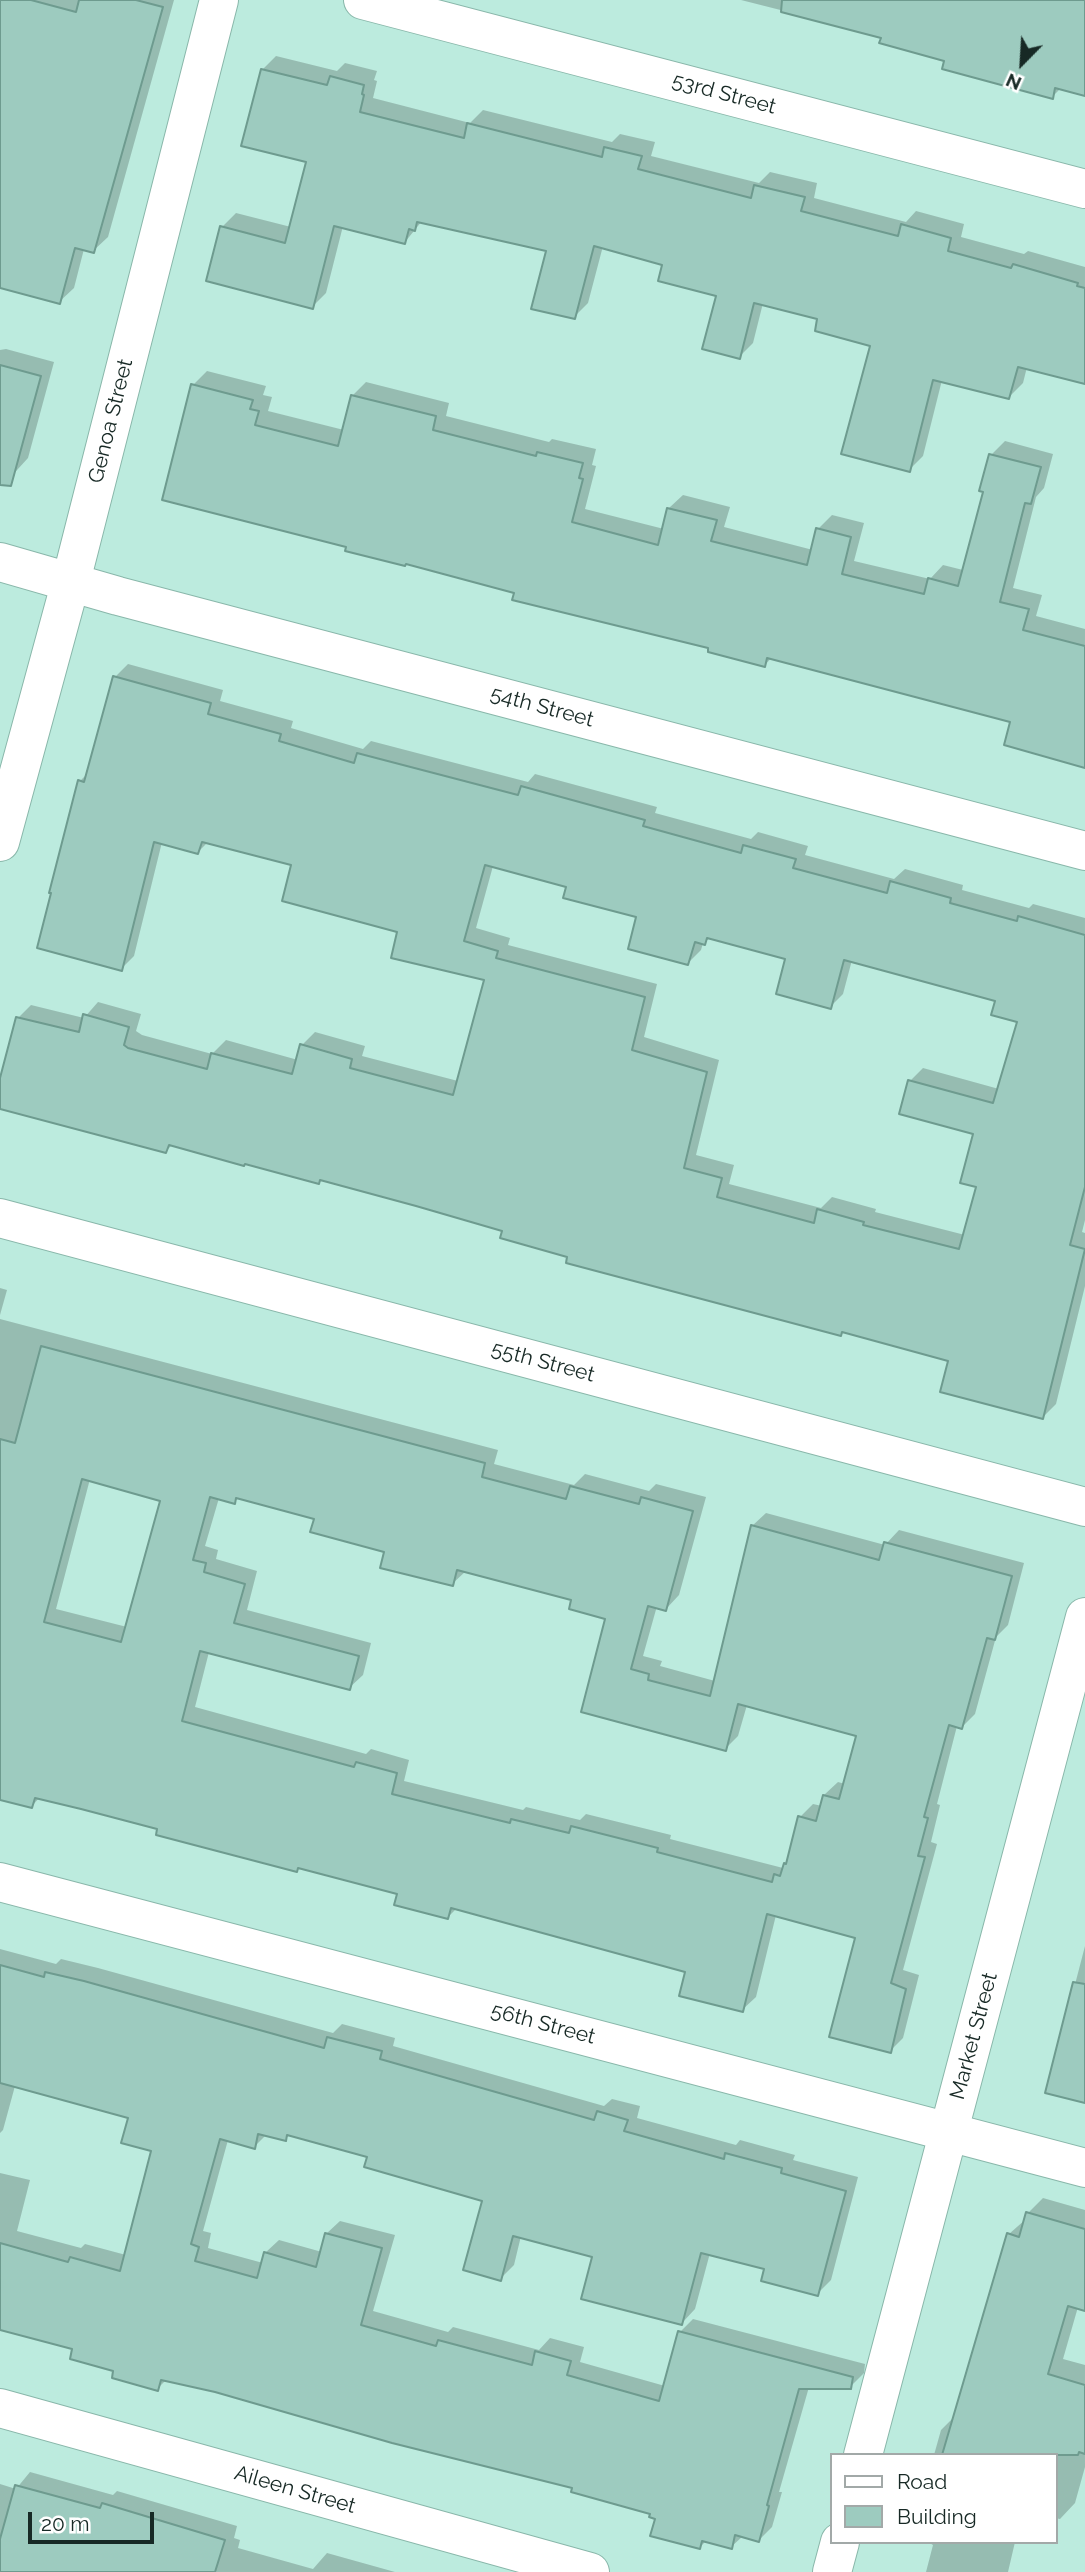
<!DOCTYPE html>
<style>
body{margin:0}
#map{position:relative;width:1085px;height:2572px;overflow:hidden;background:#bcebde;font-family:Raleway,sans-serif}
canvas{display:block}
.legend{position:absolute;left:830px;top:2453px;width:228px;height:91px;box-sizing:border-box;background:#fff;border:2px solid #a2a9a8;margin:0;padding:9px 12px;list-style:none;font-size:21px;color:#172925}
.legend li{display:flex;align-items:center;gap:14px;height:35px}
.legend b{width:35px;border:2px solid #a2a9a8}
.north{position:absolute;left:987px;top:28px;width:70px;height:70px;-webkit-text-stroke:5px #fff;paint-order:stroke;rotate:204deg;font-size:19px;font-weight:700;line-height:28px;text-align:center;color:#172925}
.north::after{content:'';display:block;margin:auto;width:24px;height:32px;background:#172925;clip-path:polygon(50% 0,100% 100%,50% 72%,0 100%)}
.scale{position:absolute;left:28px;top:2512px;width:126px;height:32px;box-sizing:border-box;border:4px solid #172925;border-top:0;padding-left:9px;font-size:21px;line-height:24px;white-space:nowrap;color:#172925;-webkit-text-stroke:5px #fff;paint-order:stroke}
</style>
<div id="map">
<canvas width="1085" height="2572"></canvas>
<ul class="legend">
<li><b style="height:9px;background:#fff"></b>Road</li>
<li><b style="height:19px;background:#9dcbbf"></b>Building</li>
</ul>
<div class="north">N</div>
<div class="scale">20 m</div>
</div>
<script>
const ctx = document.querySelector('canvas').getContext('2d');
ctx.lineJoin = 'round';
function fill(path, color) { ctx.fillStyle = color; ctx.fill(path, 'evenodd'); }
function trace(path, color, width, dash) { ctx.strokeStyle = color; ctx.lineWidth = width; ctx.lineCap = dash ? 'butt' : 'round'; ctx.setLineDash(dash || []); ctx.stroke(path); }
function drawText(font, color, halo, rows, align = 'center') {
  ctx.font = font + ' Raleway,sans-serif'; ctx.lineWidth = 7; ctx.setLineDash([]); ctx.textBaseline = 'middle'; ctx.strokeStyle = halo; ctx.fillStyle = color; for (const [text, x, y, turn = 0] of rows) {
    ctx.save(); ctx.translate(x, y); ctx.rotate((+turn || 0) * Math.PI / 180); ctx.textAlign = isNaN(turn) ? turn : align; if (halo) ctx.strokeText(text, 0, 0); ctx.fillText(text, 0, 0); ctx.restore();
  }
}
fill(new Path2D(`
 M 0,0 L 174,0 L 108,237 L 93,251 L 84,249 L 74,288 L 59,302 L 0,286 Z
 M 741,0 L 1085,0 L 1085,94 L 1061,88 L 1052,97 L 883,36 Z
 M 276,56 L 337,71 L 345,63 L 377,71 L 374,80 L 377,81 L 373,98 L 470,123 L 483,110 L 612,142 L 620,134 L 655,142 L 651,156 L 759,183 L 770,172 L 817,183 L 814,198 L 906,222 L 916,211 L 964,224 L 961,237 L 1024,254 L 1028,251 L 1085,267 L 1085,382 L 1027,367 L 1023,383 L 1009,397 L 942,380 L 923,456 L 909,470 L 872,344 L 819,318 L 763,303 L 753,343 L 739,357 L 718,294 L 664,264 L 603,246 L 588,303 L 574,317 L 548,250 L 422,221 L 405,242 L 343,226 L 326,293 L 312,307 L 222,227 L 236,213 L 291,227 L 308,161 L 262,70 Z
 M 6,349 L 54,362 L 28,458 L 7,481 L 0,479 L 0,350 Z
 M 207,371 L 266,386 L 263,395 L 272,397 L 268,411 L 344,430 L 352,396 L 366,382 L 449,403 L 446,416 L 549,442 L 552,439 L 596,449 L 592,465 L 596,466 L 585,509 L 664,529 L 669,508 L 683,495 L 730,507 L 724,527 L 813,550 L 818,529 L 832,515 L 864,523 L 854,561 L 930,579 L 943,565 L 963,570 L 985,490 L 991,455 L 1005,441 L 1053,454 L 1044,488 L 1036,497 L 1013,588 L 1042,595 L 1036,616 L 1085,629 L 1085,766 L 1012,720 L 772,657 L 765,665 L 516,592 L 348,546 L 193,385 Z
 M 128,664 L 223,690 L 220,701 L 293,721 L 291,728 L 363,749 L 371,741 L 528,782 L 535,774 L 657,807 L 655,813 L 751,839 L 758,832 L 808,846 L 805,855 L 894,879 L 905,869 L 963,885 L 962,890 L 1029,908 L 1033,904 L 1085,918 L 1085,1220 L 1082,1232 L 1085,1233 L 1085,1286 L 1056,1404 L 1043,1417 L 950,1360 L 843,1331 L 840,1334 L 569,1256 L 504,1230 L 321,1179 L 318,1182 L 173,1144 L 166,1151 L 0,1107 L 0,1085 L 18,1018 L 31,1005 L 84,1018 L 98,1002 L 141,1014 L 136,1031 L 142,1035 L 212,1054 L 226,1040 L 298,1060 L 302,1045 L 315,1032 L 365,1046 L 362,1056 L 458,1081 L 486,978 L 399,930 L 293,864 L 208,842 L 198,852 L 162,842 L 134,956 L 121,969 L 80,781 L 89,772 L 115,677 ZM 493,866 L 568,886 L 638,916 L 688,963 L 701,950 L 703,943 L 711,937 L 787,958 L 830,1007 L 843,994 L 852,960 L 997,1000 L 1019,1021 L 999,1089 L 923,1068 L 910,1081 L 975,1133 L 978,1185 L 965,1235 L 875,1212 L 876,1209 L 832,1197 L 821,1208 L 729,1184 L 734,1165 L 696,1155 L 719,1060 L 644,1037 L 657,984 L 508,945 L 510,938 L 476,928 Z
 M 0,1288 L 7,1290 L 0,1315 Z
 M 0,1319 L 498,1450 L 494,1464 L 574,1485 L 585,1474 L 649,1491 L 656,1484 L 706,1497 L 679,1595 L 666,1609 L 657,1606 L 643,1656 L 662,1661 L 660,1666 L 715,1681 L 752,1526 L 766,1513 L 885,1545 L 899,1530 L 1024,1563 L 1008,1625 L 996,1637 L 975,1714 L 962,1727 L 957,1726 L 937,1804 L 940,1805 L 931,1842 L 937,1844 L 903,1970 L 919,1975 L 903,2038 L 890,2051 L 857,1936 L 776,1915 L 756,1997 L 742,2010 L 687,1970 L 457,1908 L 448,1917 L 399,1893 L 300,1867 L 297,1870 L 159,1828 L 40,1797 L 32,1806 L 0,1799 ZM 90,1479 L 162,1499 L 127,1627 L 56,1609 ZM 239,1497 L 316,1517 L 452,1584 L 466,1571 L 573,1599 L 607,1618 L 583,1711 L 725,1749 L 738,1736 L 747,1705 L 858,1734 L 845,1784 L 838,1782 L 824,1795 L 822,1806 L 813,1804 L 800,1817 L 789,1860 L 783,1868 L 670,1839 L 671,1835 L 586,1814 L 580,1820 L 526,1807 L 523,1810 L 404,1781 L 409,1760 L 371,1749 L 366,1754 L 195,1707 L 209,1652 L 349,1688 L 363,1675 L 371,1643 L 247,1610 L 257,1571 L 216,1559 L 218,1550 L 205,1546 L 219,1498 L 234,1502 Z
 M 1085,1946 L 1085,2101 L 1047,2092 Z
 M 0,1949 L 56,1964 L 61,1959 L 98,1968 L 333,2033 L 342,2024 L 395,2038 L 393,2046 L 604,2106 L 612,2099 L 640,2106 L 637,2118 L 736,2145 L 740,2140 L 795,2155 L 793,2160 L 858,2177 L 831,2280 L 817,2294 L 767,2268 L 710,2253 L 695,2309 L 682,2323 L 594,2255 L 521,2236 L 514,2265 L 500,2279 L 484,2199 L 369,2155 L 290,2134 L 285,2139 L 267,2134 L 254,2147 L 228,2140 L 203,2231 L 211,2233 L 208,2248 L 263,2263 L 265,2253 L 279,2240 L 322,2252 L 326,2234 L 340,2221 L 395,2235 L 373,2311 L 448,2332 L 453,2327 L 539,2350 L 550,2338 L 584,2347 L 580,2362 L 665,2386 L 680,2332 L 693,2319 L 865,2364 L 864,2373 L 850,2387 L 809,2387 L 779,2492 L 782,2492 L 772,2527 L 759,2540 L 743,2536 L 731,2547 L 707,2540 L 700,2547 L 652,2513 L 575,2487 L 216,2390 L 167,2379 L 157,2389 L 74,2348 L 0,2328 L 0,2173 L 30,2180 L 17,2231 L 81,2248 L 85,2244 L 126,2255 L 153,2150 L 130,2117 L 15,2086 L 3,2130 L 0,2133 Z
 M 1043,2198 L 1085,2210 L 1085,2309 L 1078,2307 L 1063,2359 L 1085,2365 L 1085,2467 L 1075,2503 L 1060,2519 L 1055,2518 L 1055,2455 L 934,2455 L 941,2430 L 955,2416 L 1009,2234 L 1026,2219 L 1028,2213 Z
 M 30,2472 L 113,2495 L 117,2491 L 237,2526 L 234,2538 L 240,2540 L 238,2548 L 313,2569 L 327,2553 L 395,2572 L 0,2572 L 0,2484 L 16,2489 Z
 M 928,2542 L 1015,2542 L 1008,2572 L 926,2572 L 933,2545 Z`), '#0003');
const building = new Path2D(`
 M 0,0 L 31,0 L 76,12 L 79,0 L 136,0 L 163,7 L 94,253 L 75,248 L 60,304 L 0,288 Z
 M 782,0 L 1085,0 L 1085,96 L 1055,88 L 1053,99 L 942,69 L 944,61 L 879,43 L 881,38 L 781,12 Z
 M 261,69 L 327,85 L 330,76 L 364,85 L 362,94 L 364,95 L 360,112 L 464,138 L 467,123 L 602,157 L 604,147 L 642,156 L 638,169 L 751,198 L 754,185 L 805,197 L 801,211 L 898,236 L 901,224 L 951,238 L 948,251 L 1011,268 L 1013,264 L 1078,283 L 1077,286 L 1085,288 L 1085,384 L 1018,367 L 1009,399 L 933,380 L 910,472 L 841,454 L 870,346 L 815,331 L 817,319 L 754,303 L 740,359 L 702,349 L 716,296 L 658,281 L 662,265 L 594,246 L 575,319 L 531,309 L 546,251 L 417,222 L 415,231 L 409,229 L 405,244 L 334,226 L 313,309 L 206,281 L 220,226 L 285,243 L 306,162 L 241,146 Z
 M 0,365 L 41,376 L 11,486 L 0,485 Z
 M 191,384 L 253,400 L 250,409 L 259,411 L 255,425 L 338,446 L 351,395 L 436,416 L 433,430 L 536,456 L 537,452 L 583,463 L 579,478 L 583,479 L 572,522 L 658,545 L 667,508 L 717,520 L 711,541 L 807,565 L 816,528 L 851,537 L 842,574 L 924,594 L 928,578 L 958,586 L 983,492 L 979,491 L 989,454 L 1041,467 L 1031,504 L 1025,503 L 1000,602 L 1029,609 L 1023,630 L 1085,646 L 1085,768 L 1004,745 L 1010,722 L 767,658 L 765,667 L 708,652 L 708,648 L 512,600 L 514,593 L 406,564 L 405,566 L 345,551 L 346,547 L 162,500 Z
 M 113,676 L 211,703 L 208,714 L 281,734 L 279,741 L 354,763 L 357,753 L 518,795 L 521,786 L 645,820 L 643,826 L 741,853 L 743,845 L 796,859 L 793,868 L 887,893 L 890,881 L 951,898 L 950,903 L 1017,921 L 1018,916 L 1085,935 L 1085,1187 L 1070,1245 L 1085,1249 L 1043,1419 L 940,1392 L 948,1361 L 842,1332 L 841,1336 L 566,1263 L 567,1257 L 500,1238 L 502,1231 L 416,1206 L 320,1180 L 319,1184 L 245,1164 L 244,1166 L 169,1145 L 166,1153 L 0,1109 L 0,1078 L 16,1017 L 79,1032 L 83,1014 L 129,1027 L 124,1045 L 128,1048 L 207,1069 L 211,1053 L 292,1074 L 300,1044 L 352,1059 L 350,1068 L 453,1095 L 484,980 L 391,958 L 397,932 L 282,901 L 291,865 L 202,842 L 198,854 L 154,842 L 122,971 L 37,948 L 51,893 L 49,893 L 78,780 L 84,782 ZM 485,865 L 566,887 L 563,898 L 636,917 L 628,949 L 688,965 L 695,942 L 705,945 L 707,938 L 785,959 L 776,994 L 831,1009 L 844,960 L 995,1001 L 991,1015 L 1017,1022 L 993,1103 L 908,1080 L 899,1114 L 973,1134 L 960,1183 L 976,1187 L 959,1249 L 863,1225 L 864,1222 L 817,1209 L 814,1223 L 717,1197 L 722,1178 L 684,1168 L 707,1072 L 632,1050 L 645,997 L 496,958 L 498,951 L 464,941 Z
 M 41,1346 L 485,1463 L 482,1477 L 566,1499 L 570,1486 L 639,1504 L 641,1497 L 693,1511 L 666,1611 L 648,1606 L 631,1669 L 649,1674 L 648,1680 L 710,1696 L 751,1525 L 879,1560 L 884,1542 L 1012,1576 L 995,1640 L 987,1638 L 962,1729 L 949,1725 L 924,1817 L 928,1818 L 918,1856 L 925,1857 L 891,1983 L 906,1989 L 891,2053 L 829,2037 L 855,1938 L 767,1914 L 743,2012 L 679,1996 L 685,1972 L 451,1908 L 448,1919 L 394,1905 L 397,1894 L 298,1868 L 297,1872 L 156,1835 L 157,1829 L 81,1809 L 35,1798 L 32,1808 L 0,1800 L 0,1439 L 15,1443 ZM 82,1479 L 160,1501 L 121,1642 L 44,1622 ZM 210,1497 L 235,1504 L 236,1498 L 314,1519 L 310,1532 L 384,1552 L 380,1568 L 453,1586 L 457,1570 L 571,1600 L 569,1609 L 605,1619 L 581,1712 L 726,1751 L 738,1704 L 856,1736 L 839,1799 L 823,1795 L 816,1821 L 798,1816 L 786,1864 L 784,1863 L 780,1876 L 774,1874 L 772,1882 L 657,1852 L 658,1848 L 571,1826 L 569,1833 L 511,1819 L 510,1823 L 392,1794 L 397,1773 L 356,1762 L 354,1767 L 182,1721 L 200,1651 L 350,1690 L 359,1656 L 234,1623 L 245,1584 L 204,1572 L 206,1563 L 193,1560 Z
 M 0,1965 L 44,1977 L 45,1972 L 84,1981 L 324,2048 L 327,2037 L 382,2051 L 380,2059 L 594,2120 L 597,2111 L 628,2120 L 624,2131 L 724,2159 L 725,2153 L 782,2168 L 781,2173 L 846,2191 L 818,2296 L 761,2281 L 764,2269 L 701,2253 L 682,2325 L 581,2299 L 592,2257 L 513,2236 L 501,2281 L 463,2270 L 482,2201 L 364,2167 L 367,2157 L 287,2135 L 286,2141 L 258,2134 L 255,2149 L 220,2139 L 191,2244 L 199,2247 L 195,2261 L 257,2278 L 264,2252 L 316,2267 L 325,2233 L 382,2248 L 361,2325 L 436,2346 L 438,2340 L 532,2365 L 535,2351 L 571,2361 L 567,2375 L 659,2401 L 678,2331 L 853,2377 L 851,2389 L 799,2389 L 767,2505 L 769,2506 L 759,2542 L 735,2535 L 732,2549 L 702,2541 L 700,2549 L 650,2536 L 655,2519 L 649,2517 L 650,2514 L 571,2492 L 572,2488 L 392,2443 L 215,2392 L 161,2380 L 158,2391 L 112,2378 L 113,2371 L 70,2359 L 72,2349 L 0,2330 L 0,2243 L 68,2262 L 70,2257 L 120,2271 L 151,2151 L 121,2143 L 128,2118 L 0,2083 Z
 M 1073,1982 L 1085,1984 L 1085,2103 L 1045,2093 Z
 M 1026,2212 L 1085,2229 L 1085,2311 L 1068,2306 L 1048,2374 L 1085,2385 L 1085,2454 L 1079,2452 L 1078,2455 L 942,2455 L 1007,2233 L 1019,2237 Z
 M 15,2485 L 100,2508 L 102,2503 L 225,2540 L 215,2572 L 0,2572 L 0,2539 Z`);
fill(building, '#9dcbbf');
trace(building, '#6e9b8f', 2);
const minor = new Path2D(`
 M 363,0 L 1085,189
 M 0,562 L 118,596 L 1085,851
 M 0,842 L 71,581 L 219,0
 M 0,1882 L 1085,2168
 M 0,2408 L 590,2572`);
const tertiary = new Path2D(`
 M 0,1218 L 1085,1507
 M 863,2455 L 1085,1617
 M 832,2572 L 840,2542`);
trace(minor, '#89b7aa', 40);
trace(tertiary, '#89b7aa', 40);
trace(minor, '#fff', 38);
trace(tertiary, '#fff', 38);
drawText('21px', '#172925', '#fff', [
 ["53rd Street",724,94,15],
 ["Genoa Street",111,421,-76],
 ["54th Street",542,707,15],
 ["55th Street",543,1362,15],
 ["56th Street",543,2024,15],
 ["Market Street",974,2036,-75],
 ["Aileen Street",295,2490,16]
]);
</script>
